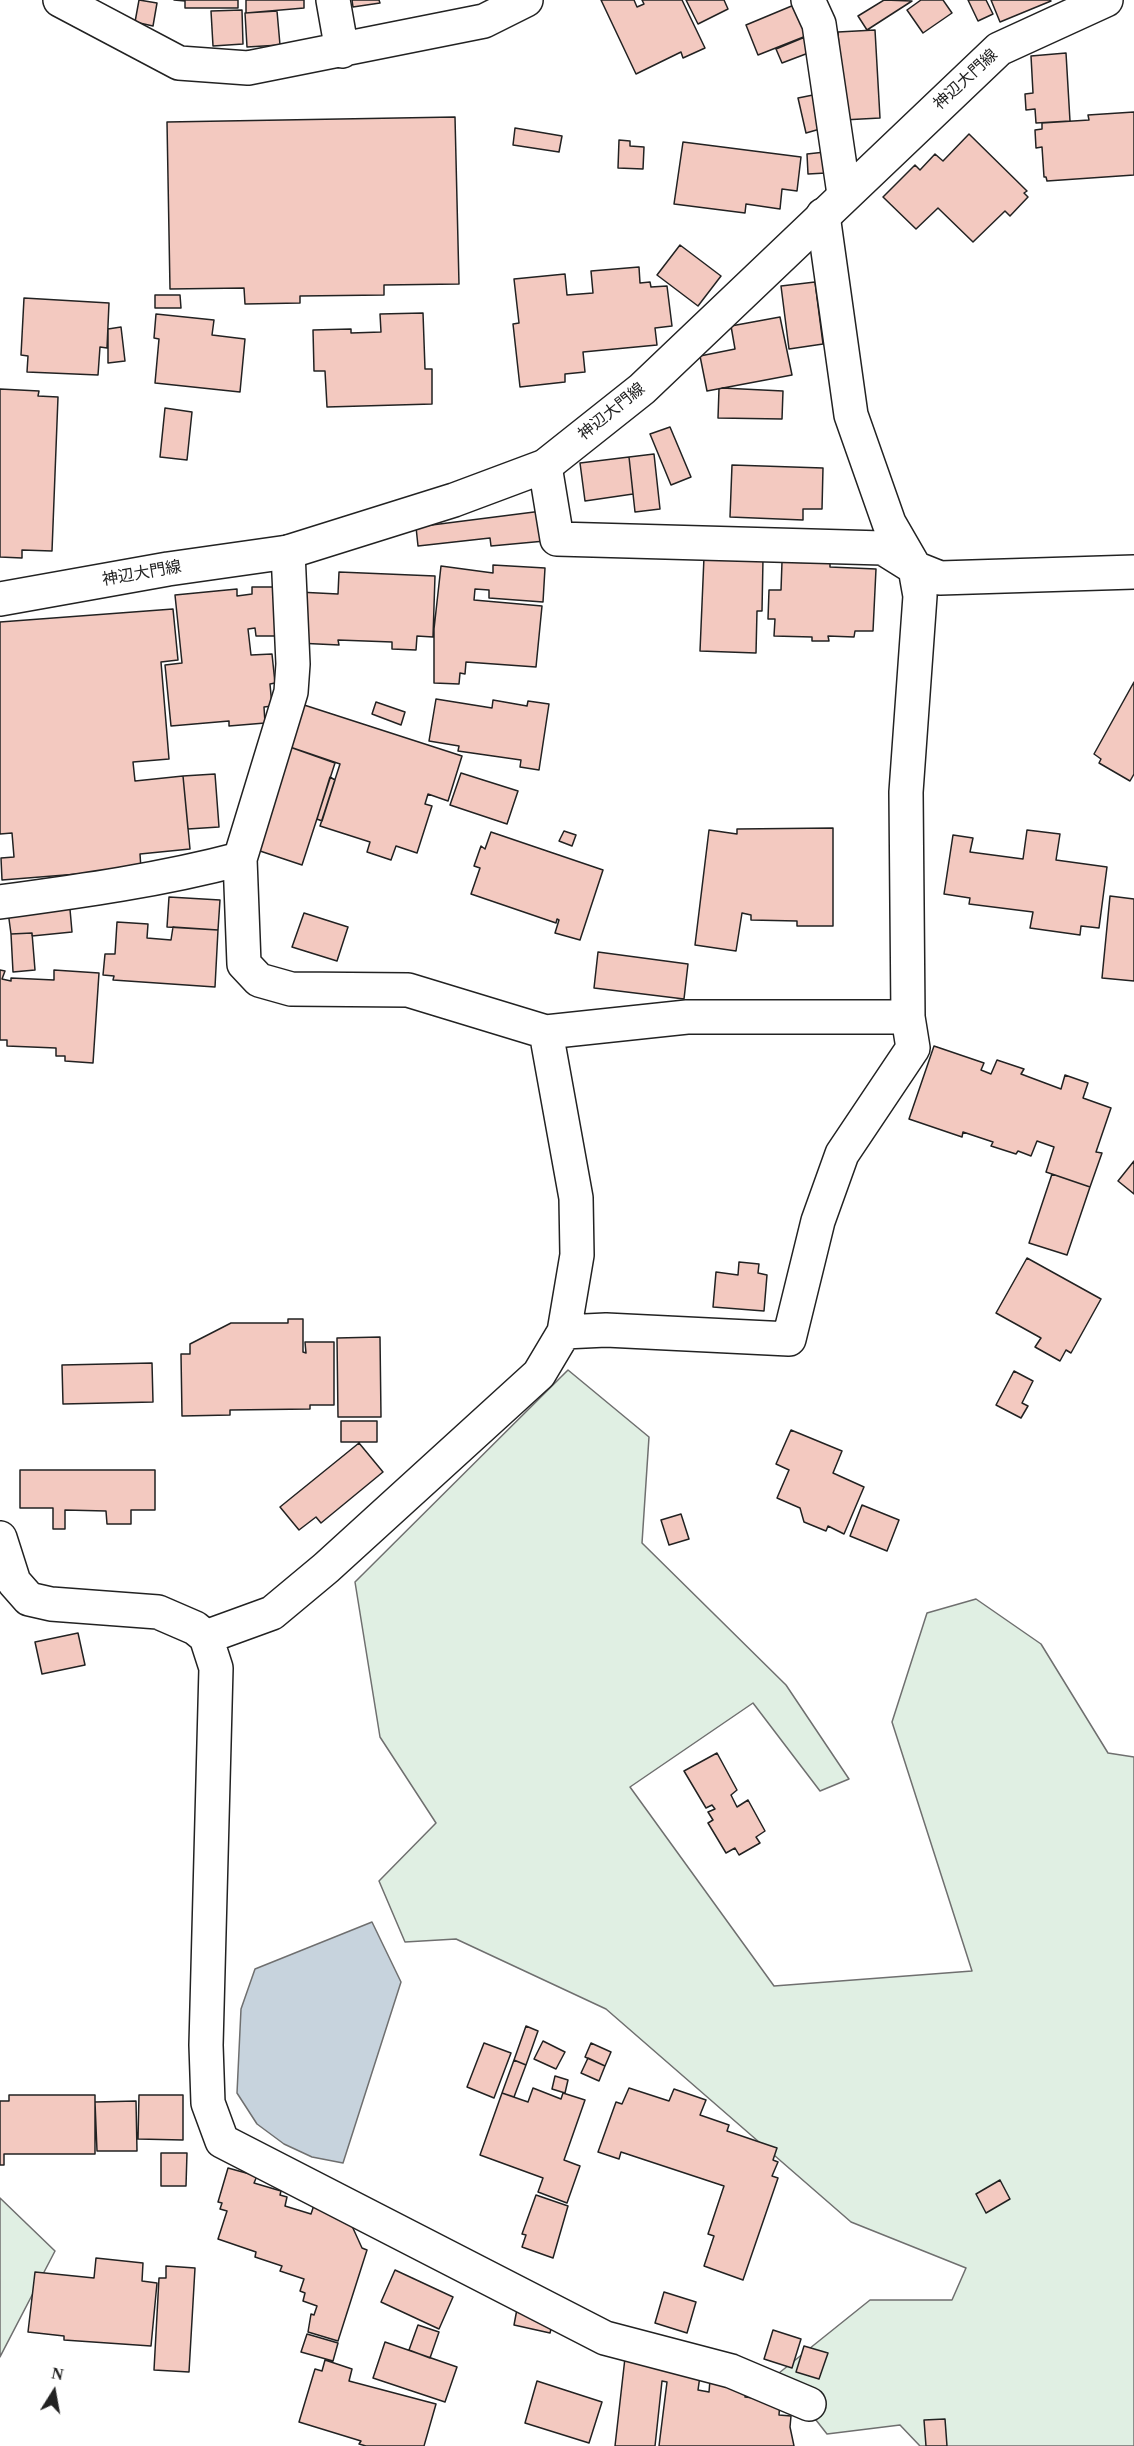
<!DOCTYPE html>
<meta charset="utf-8">
<style>
body{margin:0}
#map{position:relative;width:1134px;height:2446px;overflow:hidden;background:#fff;font-family:"Times New Roman",serif}
canvas{display:block}
.north{position:absolute;left:24px;top:2362px;width:60px;height:60px;-webkit-text-stroke:4px #fff;paint-order:stroke;rotate:11deg;font-size:16px;font-weight:700;line-height:24px;text-align:center;color:#222}
.north::after{content:'';display:block;margin:auto;width:21px;height:27px;background:#222;clip-path:polygon(50% 0,100% 100%,50% 72%,0 100%)}
</style>
<div id="map">
<canvas width="1134" height="2446"></canvas>
<div class="north">N</div>
</div>
<script>
const ctx = document.querySelector('canvas').getContext('2d');
ctx.lineJoin = 'round';
function fill(path, color) { ctx.fillStyle = color; ctx.fill(path, 'evenodd'); }
function trace(path, color, width, dash) { ctx.strokeStyle = color; ctx.lineWidth = width; ctx.lineCap = dash ? 'butt' : 'round'; ctx.setLineDash(dash || []); ctx.stroke(path); }
function drawText(font, color, halo, rows, align = 'center') {
  ctx.font = font + ' "Times New Roman","Noto Sans JP",serif'; ctx.lineWidth = 4.5; ctx.setLineDash([]); ctx.textBaseline = 'middle'; ctx.strokeStyle = halo; ctx.fillStyle = color; for (const [text, x, y, turn = 0] of rows) {
    ctx.save(); ctx.translate(x, y); ctx.rotate((+turn || 0) * Math.PI / 180); ctx.textAlign = isNaN(turn) ? turn : align; if (halo) ctx.strokeText(text, 0, 0); ctx.fillText(text, 0, 0); ctx.restore();
  }
}
const green = new Path2D(`
 M 568,1370 L 649,1437 L 642,1543 L 786,1685 L 849,1779 L 820,1791 L 753,1703 L 630,1787 L 774,1986 L 972,1971 L 892,1722 L 927,1613 L 976,1599 L 1041,1644 L 1108,1753 L 1134,1757 L 1134,2446 L 920,2446 L 900,2425 L 827,2434 L 779,2373 L 870,2300 L 952,2300 L 966,2268 L 851,2222 L 606,2009 L 456,1939 L 405,1942 L 379,1881 L 436,1823 L 380,1737 L 355,1582 Z
 M 0,2198 L 55,2251 L 0,2357 Z`);
fill(green, '#e0efe3');
trace(green, '#6f6f6f', 1.5);
const water = new Path2D(`
 M 372,1922 L 401,1982 L 343,2163 L 312,2157 L 284,2144 L 257,2124 L 237,2093 L 241,2009 L 255,1969 Z`);
fill(water, '#c7d3dd');
trace(water, '#6f6f6f', 1.5);
const building = new Path2D(`
 M 139,0 L 157,3 L 153,26 L 135,22 Z
 M 174,0 L 238,0 L 238,8 L 185,8 L 185,1 Z
 M 246,0 L 304,0 L 304,8 L 246,13 Z
 M 352,0 L 379,0 L 380,3 L 353,7 Z
 M 601,0 L 634,0 L 637,7 L 644,4 L 642,0 L 682,0 L 705,48 L 683,58 L 681,52 L 636,74 Z
 M 686,0 L 724,0 L 728,9 L 698,24 Z
 M 884,0 L 912,1 L 867,30 L 858,16 Z
 M 921,0 L 943,0 L 952,13 L 923,33 L 907,10 Z
 M 968,0 L 986,0 L 993,14 L 978,21 Z
 M 991,0 L 1050,0 L 1051,1 L 1000,22 Z
 M 794,5 L 806,36 L 758,55 L 746,25 Z
 M 242,10 L 243,44 L 213,46 L 211,11 Z
 M 277,11 L 280,45 L 247,47 L 245,13 Z
 M 875,30 L 880,118 L 843,120 L 838,32 Z
 M 805,37 L 811,52 L 782,63 L 776,49 Z
 M 1066,53 L 1070,121 L 1036,123 L 1035,109 L 1026,110 L 1025,94 L 1033,93 L 1031,56 Z
 M 813,95 L 820,129 L 806,133 L 798,98 Z
 M 1134,112 L 1134,175 L 1047,181 L 1046,177 L 1044,177 L 1042,147 L 1036,148 L 1035,130 L 1042,129 L 1042,123 L 1089,120 L 1088,115 Z
 M 455,117 L 459,284 L 384,285 L 384,295 L 300,296 L 300,303 L 245,304 L 244,288 L 170,289 L 167,122 Z
 M 515,128 L 562,136 L 559,152 L 513,145 Z
 M 969,134 L 1027,191 L 1024,193 L 1028,197 L 1010,216 L 1005,211 L 973,242 L 938,208 L 916,229 L 883,197 L 915,165 L 920,170 L 935,154 L 943,161 Z
 M 619,140 L 630,141 L 630,146 L 644,147 L 643,169 L 618,168 Z
 M 683,142 L 801,157 L 797,191 L 782,189 L 780,209 L 746,204 L 745,213 L 674,204 Z
 M 825,152 L 826,173 L 808,174 L 807,154 Z
 M 680,245 L 721,276 L 698,306 L 657,275 Z
 M 639,267 L 640,283 L 650,282 L 651,287 L 667,286 L 672,326 L 655,328 L 657,345 L 583,352 L 585,372 L 565,374 L 565,382 L 520,387 L 513,324 L 519,323 L 514,279 L 565,274 L 567,295 L 593,293 L 591,271 Z
 M 815,282 L 823,344 L 789,349 L 781,286 Z
 M 155,295 L 180,295 L 181,308 L 155,308 Z
 M 24,298 L 109,303 L 107,348 L 100,347 L 98,375 L 27,372 L 28,356 L 21,355 Z
 M 423,313 L 425,369 L 432,369 L 432,404 L 327,407 L 325,371 L 314,371 L 313,330 L 351,329 L 351,333 L 381,332 L 380,314 Z
 M 156,314 L 214,320 L 212,335 L 245,339 L 240,392 L 155,383 L 159,339 L 154,338 Z
 M 780,317 L 792,375 L 707,391 L 700,356 L 735,349 L 731,326 Z
 M 121,327 L 125,361 L 108,363 L 108,329 Z
 M 722,388 L 783,391 L 782,419 L 718,418 L 719,389 Z
 M 0,389 L 39,391 L 38,396 L 58,397 L 52,551 L 22,550 L 22,558 L 0,557 Z
 M 165,408 L 192,412 L 187,460 L 160,457 Z
 M 670,427 L 691,477 L 671,485 L 650,434 Z
 M 654,454 L 660,509 L 635,512 L 629,457 Z
 M 629,457 L 633,494 L 585,501 L 580,463 Z
 M 732,465 L 823,468 L 822,509 L 803,509 L 803,520 L 730,517 Z
 M 542,511 L 545,541 L 491,546 L 490,538 L 418,546 L 416,527 Z
 M 704,557 L 763,559 L 762,611 L 757,611 L 756,653 L 700,651 Z
 M 782,562 L 830,563 L 830,567 L 876,569 L 873,631 L 855,631 L 854,637 L 828,636 L 829,641 L 812,641 L 812,637 L 774,636 L 775,619 L 768,619 L 769,590 L 781,590 Z
 M 493,565 L 545,568 L 543,602 L 489,598 L 489,590 L 475,589 L 474,600 L 542,606 L 536,667 L 466,662 L 465,674 L 460,673 L 459,684 L 434,683 L 434,629 L 441,566 L 493,573 Z
 M 339,572 L 435,576 L 433,637 L 417,636 L 416,650 L 392,649 L 392,642 L 338,640 L 339,645 L 297,643 L 298,592 L 338,594 Z
 M 252,587 L 276,587 L 277,636 L 256,636 L 255,628 L 248,629 L 251,655 L 272,654 L 275,683 L 270,684 L 272,706 L 264,707 L 265,723 L 229,726 L 229,721 L 171,726 L 165,665 L 182,663 L 175,595 L 237,589 L 237,596 L 252,594 Z
 M 173,609 L 178,660 L 161,662 L 169,759 L 133,762 L 135,781 L 183,776 L 190,849 L 140,854 L 141,869 L 2,880 L 1,858 L 14,857 L 12,833 L 0,834 L 0,622 Z
 M 1134,682 L 1134,774 L 1130,781 L 1099,763 L 1101,759 L 1094,754 Z
 M 436,699 L 492,708 L 493,700 L 527,706 L 528,701 L 549,704 L 539,770 L 520,767 L 521,760 L 458,751 L 459,746 L 429,741 Z
 M 376,702 L 405,712 L 401,725 L 372,714 Z
 M 301,704 L 462,756 L 448,801 L 428,794 L 425,804 L 432,806 L 417,853 L 396,846 L 391,860 L 367,852 L 370,842 L 320,826 L 340,764 L 287,746 Z
 M 287,746 L 335,763 L 302,865 L 254,849 Z
 M 461,773 L 518,791 L 507,824 L 450,805 Z
 M 215,774 L 219,827 L 188,829 L 183,776 Z
 M 330,777 L 335,780 L 322,821 L 317,819 Z
 M 833,828 L 833,926 L 797,926 L 797,921 L 751,920 L 751,915 L 742,913 L 736,951 L 695,945 L 709,830 L 737,834 L 737,829 Z
 M 1027,830 L 1060,834 L 1056,860 L 1107,867 L 1099,928 L 1081,926 L 1080,935 L 1030,928 L 1033,912 L 969,904 L 970,898 L 944,894 L 953,835 L 973,838 L 970,852 L 1023,859 Z
 M 564,831 L 576,835 L 572,846 L 559,841 Z
 M 491,832 L 603,870 L 580,940 L 555,933 L 559,920 L 557,919 L 556,923 L 471,894 L 480,868 L 474,866 L 481,846 L 485,849 Z
 M 1110,896 L 1134,899 L 1134,981 L 1102,978 Z
 M 169,897 L 220,900 L 218,930 L 167,927 Z
 M 69,898 L 72,932 L 32,936 L 32,933 L 11,934 L 7,904 Z
 M 304,913 L 348,927 L 337,961 L 292,947 Z
 M 117,922 L 148,924 L 147,938 L 171,940 L 173,927 L 218,930 L 215,987 L 113,980 L 114,976 L 103,975 L 105,954 L 115,954 Z
 M 32,933 L 35,970 L 13,972 L 11,934 Z
 M 598,952 L 688,964 L 684,999 L 594,988 Z
 M 0,970 L 5,971 L 2,979 L 11,981 L 11,978 L 54,980 L 54,970 L 99,973 L 93,1063 L 65,1061 L 65,1056 L 56,1056 L 56,1048 L 7,1046 L 7,1040 L 0,1040 Z
 M 934,1046 L 984,1063 L 981,1070 L 991,1074 L 997,1060 L 1024,1069 L 1021,1074 L 1061,1089 L 1065,1075 L 1088,1083 L 1083,1098 L 1111,1108 L 1096,1152 L 1102,1153 L 1090,1187 L 1046,1172 L 1054,1147 L 1037,1141 L 1031,1156 L 1018,1151 L 1016,1154 L 991,1146 L 993,1142 L 963,1132 L 962,1137 L 909,1119 Z
 M 1134,1161 L 1134,1194 L 1118,1181 Z
 M 1052,1174 L 1090,1187 L 1067,1255 L 1029,1243 Z
 M 1027,1258 L 1101,1299 L 1071,1353 L 1066,1350 L 1060,1361 L 1035,1347 L 1041,1338 L 996,1313 Z
 M 739,1262 L 759,1264 L 758,1273 L 767,1275 L 764,1311 L 713,1307 L 716,1272 L 738,1275 Z
 M 288,1319 L 303,1319 L 303,1352 L 306,1353 L 305,1342 L 334,1342 L 334,1405 L 310,1405 L 310,1409 L 230,1410 L 230,1415 L 182,1416 L 181,1354 L 190,1354 L 190,1344 L 231,1323 L 288,1323 Z
 M 380,1337 L 381,1417 L 338,1417 L 337,1338 Z
 M 152,1363 L 153,1402 L 63,1404 L 62,1365 Z
 M 1014,1371 L 1033,1381 L 1022,1403 L 1028,1406 L 1021,1418 L 996,1405 Z
 M 341,1421 L 377,1421 L 377,1442 L 341,1442 Z
 M 791,1430 L 842,1451 L 833,1473 L 864,1487 L 844,1534 L 828,1526 L 826,1531 L 804,1522 L 800,1508 L 777,1498 L 789,1470 L 776,1464 Z
 M 359,1443 L 383,1472 L 321,1523 L 316,1517 L 299,1530 L 280,1507 Z
 M 20,1470 L 155,1470 L 155,1510 L 131,1510 L 131,1524 L 107,1524 L 106,1511 L 65,1510 L 65,1529 L 53,1529 L 53,1508 L 20,1508 Z
 M 862,1505 L 899,1520 L 887,1551 L 850,1536 Z
 M 681,1514 L 689,1539 L 669,1545 L 661,1520 Z
 M 78,1633 L 85,1665 L 42,1674 L 35,1642 Z
 M 717,1753 L 737,1790 L 731,1795 L 737,1807 L 748,1800 L 765,1831 L 756,1837 L 760,1843 L 739,1855 L 735,1848 L 726,1853 L 708,1823 L 713,1820 L 708,1812 L 715,1809 L 712,1805 L 706,1808 L 684,1771 Z
 M 526,2026 L 538,2031 L 526,2065 L 514,2060 Z
 M 543,2041 L 565,2052 L 556,2069 L 534,2059 Z
 M 484,2043 L 511,2053 L 494,2098 L 467,2087 Z
 M 591,2043 L 611,2052 L 605,2066 L 585,2057 Z
 M 588,2058 L 605,2066 L 599,2081 L 581,2073 Z
 M 514,2060 L 526,2065 L 514,2097 L 502,2093 Z
 M 555,2076 L 568,2080 L 565,2093 L 552,2089 Z
 M 533,2088 L 561,2099 L 563,2093 L 585,2100 L 564,2160 L 580,2166 L 567,2203 L 538,2192 L 543,2178 L 480,2155 L 502,2093 L 528,2102 Z
 M 629,2088 L 669,2101 L 674,2089 L 706,2100 L 700,2115 L 729,2125 L 727,2131 L 777,2148 L 773,2160 L 778,2162 L 772,2176 L 778,2178 L 743,2280 L 704,2266 L 714,2236 L 708,2234 L 724,2186 L 621,2152 L 619,2159 L 598,2152 L 616,2102 L 622,2104 Z
 M 9,2095 L 95,2095 L 95,2154 L 4,2154 L 4,2165 L 0,2165 L 0,2101 L 9,2101 Z
 M 139,2095 L 183,2095 L 183,2140 L 138,2139 Z
 M 136,2101 L 137,2151 L 97,2151 L 95,2102 Z
 M 161,2153 L 187,2153 L 186,2186 L 161,2186 Z
 M 228,2168 L 257,2176 L 254,2183 L 281,2191 L 280,2195 L 287,2197 L 285,2206 L 311,2214 L 314,2205 L 352,2226 L 362,2248 L 367,2250 L 338,2341 L 308,2332 L 311,2314 L 314,2315 L 317,2306 L 303,2301 L 305,2293 L 300,2291 L 304,2279 L 280,2271 L 282,2266 L 255,2257 L 256,2252 L 218,2239 L 227,2211 L 220,2209 L 222,2203 L 218,2202 Z
 M 1000,2180 L 1010,2199 L 986,2213 L 976,2194 Z
 M 536,2195 L 568,2206 L 553,2258 L 522,2247 L 526,2235 L 522,2234 Z
 M 96,2258 L 143,2263 L 142,2281 L 157,2283 L 151,2346 L 64,2340 L 64,2336 L 28,2332 L 35,2272 L 94,2278 Z
 M 166,2266 L 195,2268 L 189,2372 L 154,2370 L 159,2278 L 166,2278 Z
 M 395,2270 L 453,2297 L 439,2329 L 381,2302 Z
 M 664,2292 L 696,2302 L 687,2333 L 655,2323 Z
 M 517,2309 L 554,2317 L 550,2333 L 514,2325 Z
 M 418,2325 L 439,2332 L 430,2358 L 409,2350 Z
 M 773,2330 L 801,2339 L 792,2368 L 764,2359 Z
 M 307,2334 L 338,2343 L 333,2361 L 301,2352 Z
 M 385,2342 L 457,2367 L 445,2402 L 373,2378 Z
 M 804,2346 L 828,2353 L 819,2379 L 796,2372 Z
 M 626,2349 L 669,2364 L 669,2372 L 700,2376 L 698,2390 L 709,2392 L 710,2380 L 746,2390 L 745,2397 L 780,2401 L 779,2415 L 791,2416 L 790,2427 L 794,2446 L 659,2446 L 667,2382 L 662,2381 L 655,2446 L 615,2446 Z
 M 325,2360 L 352,2369 L 349,2381 L 436,2404 L 424,2446 L 366,2446 L 359,2444 L 361,2441 L 299,2422 L 315,2369 L 322,2371 Z
 M 537,2381 L 602,2402 L 589,2443 L 525,2423 Z
 M 945,2419 L 947,2446 L 926,2446 L 924,2420 Z`);
fill(building, '#f3c9c0');
trace(building, '#222', 1.5);
const minor = new Path2D(`
 M 60,0 L 179,63 L 248,68 L 484,21 L 526,0
 M 333,0 L 342,51
 M 808,0 L 819,24 L 844,194
 M 545,466 L 557,539 L 883,548 L 915,568 L 889,523 L 851,415 L 823,215
 M 288,552 L 293,664 L 291,692 L 240,859 L 244,964 L 259,980 L 291,989 L 408,990 L 546,1032 L 687,1017 L 908,1017
 M 915,568 L 940,578 L 1134,572
 M 0,902 C 81,891 161,880 240,859
 M 564,1332 L 606,1330 L 789,1339 L 818,1221 L 842,1154 L 913,1048 L 908,1017 L 906,792 L 920,596 L 915,568
 M 0,1538 L 14,1582 L 29,1599 L 51,1604 L 158,1612 L 195,1628 L 206,1637 L 216,1668 L 206,2045 L 208,2103 L 222,2141 L 605,2338 L 731,2371 L 809,2404
 M 206,1637 L 272,1613 L 326,1568 L 539,1374 L 564,1332 L 577,1255 L 576,1198 L 546,1032`);
const primary = new Path2D(`
 M 0,599 L 168,569 L 288,552 L 454,500 L 545,466 L 642,389 L 999,49 L 1106,0`);
trace(minor, '#222', 36);
trace(primary, '#222', 36);
trace(minor, '#fff', 33);
trace(primary, '#fff', 33);
drawText('16px', '#222', '#fff', [
 ["神辺大門線",966,80,-43],
 ["神辺大門線",612,412,-39],
 ["神辺大門線",142,574,-10]
]);
</script>
